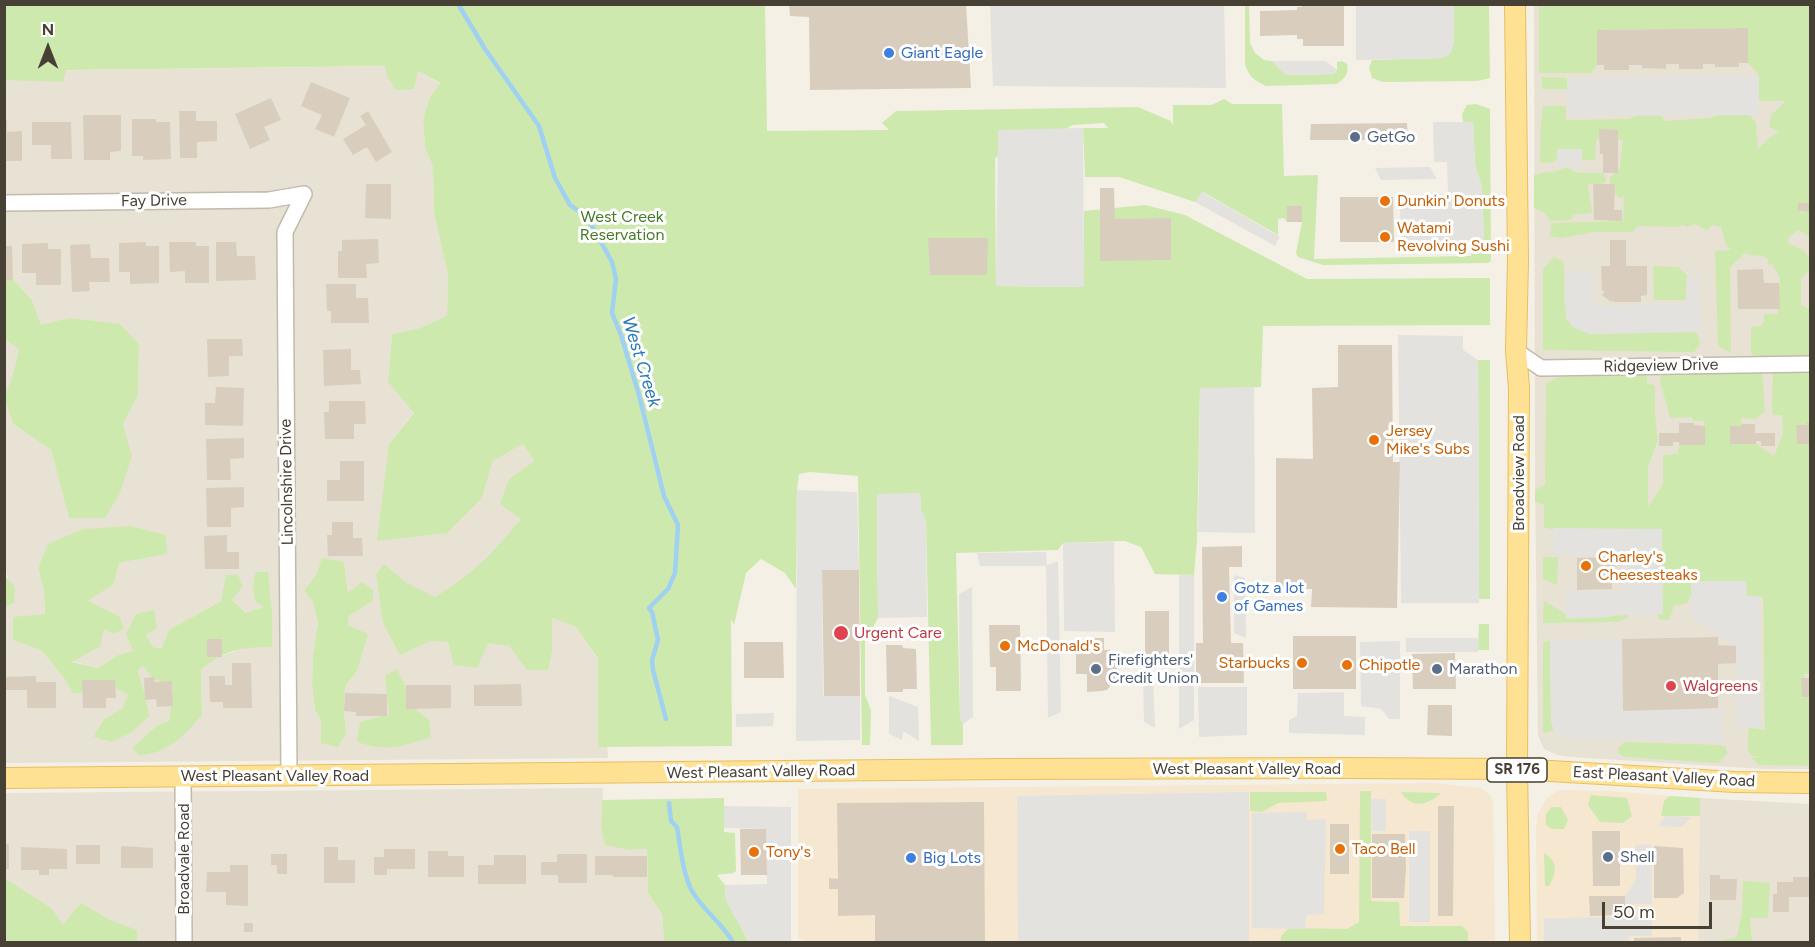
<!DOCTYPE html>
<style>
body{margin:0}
#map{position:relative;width:1815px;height:947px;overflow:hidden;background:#f4f0e6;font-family:Figtree,sans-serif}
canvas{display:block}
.frame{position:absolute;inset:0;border:6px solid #474035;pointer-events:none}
.north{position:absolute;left:18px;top:18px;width:60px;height:60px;-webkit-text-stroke:4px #fff;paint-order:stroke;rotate:0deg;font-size:16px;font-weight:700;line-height:24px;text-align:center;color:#474035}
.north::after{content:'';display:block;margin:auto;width:21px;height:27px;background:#474035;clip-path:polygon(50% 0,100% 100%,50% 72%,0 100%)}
.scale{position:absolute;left:1602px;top:902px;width:110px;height:27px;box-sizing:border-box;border:3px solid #474035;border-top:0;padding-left:8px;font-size:18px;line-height:21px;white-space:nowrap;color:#474035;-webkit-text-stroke:4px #fff;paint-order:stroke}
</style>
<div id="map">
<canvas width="1815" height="947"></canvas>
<div class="frame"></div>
<div class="north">N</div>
<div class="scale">50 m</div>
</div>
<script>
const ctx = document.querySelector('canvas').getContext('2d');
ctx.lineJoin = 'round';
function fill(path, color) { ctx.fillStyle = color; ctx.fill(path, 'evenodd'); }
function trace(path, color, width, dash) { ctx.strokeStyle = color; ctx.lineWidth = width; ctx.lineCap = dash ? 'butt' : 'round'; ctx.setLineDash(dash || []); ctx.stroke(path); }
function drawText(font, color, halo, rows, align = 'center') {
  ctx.font = font + ' Figtree,sans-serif'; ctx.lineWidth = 6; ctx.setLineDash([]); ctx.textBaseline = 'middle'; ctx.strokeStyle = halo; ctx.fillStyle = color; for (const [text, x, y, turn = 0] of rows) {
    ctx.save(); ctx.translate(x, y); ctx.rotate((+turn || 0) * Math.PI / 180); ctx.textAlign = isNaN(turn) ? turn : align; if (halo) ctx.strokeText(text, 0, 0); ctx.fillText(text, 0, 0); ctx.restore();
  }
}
fill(new Path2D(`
 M 1534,5 L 1810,5 L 1810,769 L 1764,769 L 1570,757 L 1557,755 L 1544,749 L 1538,736 L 1535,480 Z
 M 410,66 L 440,84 L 429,99 L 423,120 L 425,148 L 433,167 L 434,213 L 448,275 L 447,317 L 420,328 L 392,334 L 388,382 L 414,412 L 389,444 L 482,498 L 493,461 L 523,444 L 534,461 L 509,479 L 521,519 L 552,650 L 552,618 L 576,627 L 602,666 L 608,758 L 5,763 L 5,607 L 14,603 L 4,563 L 4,397 L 13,424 L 51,450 L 69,517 L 131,456 L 123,424 L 138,395 L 139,344 L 69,318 L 41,326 L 32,300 L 5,271 L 5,71 ZM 83,529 L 167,554 L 119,563 L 114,584 L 87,601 L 119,616 L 71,661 L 98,668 L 118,655 L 134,651 L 154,611 L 146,635 L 153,647 L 162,648 L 192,617 L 221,601 L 232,600 L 247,613 L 265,607 L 267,572 L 272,647 L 248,647 L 215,658 L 201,670 L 202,715 L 132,748 L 156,726 L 169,721 L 173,686 L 153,679 L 142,664 L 138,671 L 144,691 L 111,742 L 94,737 L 104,719 L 123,708 L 129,694 L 115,688 L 73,694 L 64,678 L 41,650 L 45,614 L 44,591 L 38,568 L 48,545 ZM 344,562 L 348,593 L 373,601 L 349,616 L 348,625 L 357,671 L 345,687 L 344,710 L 346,734 L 321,743 L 321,721 L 315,710 L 312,684 L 313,654 L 318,623 L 313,602 L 304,591 L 317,573 ZM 397,670 L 417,710 L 429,720 L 360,722 L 389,714 Z
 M 5,340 L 19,349 L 12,378 L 5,397 Z
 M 603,788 L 601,826 L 630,850 L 647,849 L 648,893 L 662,914 L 664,942 L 5,942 L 4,793 Z
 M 1700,798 L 1810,804 L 1810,942 L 1698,942 Z`), '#e8e2d4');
fill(new Path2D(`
 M 1434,783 L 1481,788 L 1491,796 L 1493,802 L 1495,942 L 805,942 L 798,938 L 798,789 Z
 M 1559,790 L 1608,791 L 1700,798 L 1698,942 L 1537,942 L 1536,827 L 1538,813 L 1547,798 Z`), '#f6e7d0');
fill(new Path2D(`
 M 5,5 L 765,5 L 767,131 L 889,130 L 882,123 L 896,111 L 1138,107 L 1171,121 L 1173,126 L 1173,105 L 1211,105 L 1224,99 L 1232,104 L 1282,104 L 1284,176 L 1318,175 L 1314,259 L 1471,256 L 1473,247 L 1484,246 L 1482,188 L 1475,165 L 1473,122 L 1463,122 L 1462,114 L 1467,105 L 1476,104 L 1490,109 L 1491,261 L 1488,263 L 1323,265 L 1298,257 L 1296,253 L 1302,222 L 1287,222 L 1284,218 L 1278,219 L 1278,235 L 1203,192 L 1195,202 L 1119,177 L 1085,177 L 1083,128 L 1108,128 L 1104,123 L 1073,125 L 1049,138 L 995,158 L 996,286 L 1084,287 L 1084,211 L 1145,205 L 1185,215 L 1307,279 L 1490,278 L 1490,325 L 1263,326 L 1261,387 L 1200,389 L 1197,540 L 1194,575 L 1155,574 L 1141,547 L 1125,541 L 1063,543 L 1058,550 L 956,553 L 960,717 L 963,724 L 963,745 L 931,745 L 926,521 L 921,510 L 920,494 L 877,494 L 878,618 L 865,642 L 865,695 L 871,710 L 870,745 L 862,745 L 858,476 L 810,472 L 799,474 L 797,490 L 796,589 L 785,573 L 761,559 L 746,573 L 734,625 L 731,619 L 732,746 L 598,747 L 598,659 L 576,627 L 552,618 L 552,650 L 548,670 L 527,670 L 509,646 L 488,643 L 477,668 L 454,665 L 448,642 L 430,641 L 400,655 L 383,623 L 376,574 L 384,564 L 405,582 L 435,597 C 473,574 493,553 521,519 L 500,504 L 509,479 L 534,461 L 523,444 L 493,461 L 482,498 L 447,533 L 377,541 L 389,444 L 414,413 L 388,382 L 392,334 L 420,328 L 447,316 L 448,275 L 434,213 L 433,167 L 425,148 L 423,120 L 429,99 L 440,83 L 418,71 L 414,89 L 396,90 L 387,76 L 385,66 L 66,70 L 63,82 L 5,80 Z
 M 1245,5 L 1249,5 L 1250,43 L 1255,53 L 1264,60 L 1272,61 L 1286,75 L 1333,74 L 1337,70 L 1337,62 L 1342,61 L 1347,64 C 1349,74 1345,78 1337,84 L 1266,86 C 1255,81 1248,76 1245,64 Z
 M 1454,5 L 1489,5 L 1490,78 L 1477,81 L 1383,82 L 1372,78 L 1369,68 L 1372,60 L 1443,58 L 1454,43 Z
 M 1539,5 L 1810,5 L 1810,203 L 1799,203 L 1798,209 L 1801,213 L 1810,205 L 1810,237 L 1798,230 L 1788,238 L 1789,245 L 1791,244 C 1806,252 1810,252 1810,270 L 1801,278 L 1801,305 L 1810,309 L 1810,357 L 1753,357 L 1751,351 L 1751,327 L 1761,326 L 1764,321 L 1764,314 L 1778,314 L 1780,278 L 1772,264 L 1769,265 L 1767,258 C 1760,254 1752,257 1745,253 L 1730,267 L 1731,353 L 1718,346 L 1715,251 L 1732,250 L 1726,245 L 1721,227 L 1712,225 L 1707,230 L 1695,224 L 1687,227 L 1683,225 L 1678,227 L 1637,226 L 1633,232 L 1596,232 L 1561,238 L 1550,236 L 1551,223 L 1623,221 L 1624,196 L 1620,198 L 1610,190 L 1610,178 L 1620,167 L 1623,140 L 1618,140 L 1618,130 L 1600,129 L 1599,139 L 1596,140 L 1595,160 L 1582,160 L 1582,149 L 1558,149 L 1557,158 L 1554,162 L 1540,163 L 1541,120 L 1542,119 L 1543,106 L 1566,106 L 1566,120 L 1628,119 L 1658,108 L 1664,121 L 1710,118 L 1744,107 L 1756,123 L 1758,149 L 1770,137 L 1780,132 L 1769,127 L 1771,115 L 1786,101 L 1759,101 L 1759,75 L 1748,63 L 1748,28 L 1597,30 L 1597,65 L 1591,73 L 1539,73 Z
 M 1542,77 L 1567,78 L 1568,89 L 1542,89 Z
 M 1566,167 L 1578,173 L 1603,173 L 1606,180 L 1603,184 L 1588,184 L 1592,213 L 1573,215 L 1571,220 L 1550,221 L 1545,213 L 1534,208 L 1534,175 C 1546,171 1554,174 1566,167 Z
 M 1554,257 L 1563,261 C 1567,279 1560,312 1572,324 C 1576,329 1583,331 1589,334 L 1694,332 L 1698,335 L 1700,345 L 1694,352 L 1543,350 L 1543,269 Z
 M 1653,266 L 1678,267 L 1687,275 L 1686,300 L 1654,300 Z
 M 5,271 L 32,300 L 41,325 L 69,318 L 120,324 L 139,344 L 138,395 L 123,424 L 132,456 L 120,493 L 105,518 L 69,518 L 51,450 L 13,424 L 4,397 L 12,378 L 19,349 L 5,340 Z
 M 1478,360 L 1490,360 L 1490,599 L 1479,599 Z
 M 1810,371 L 1810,417 L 1807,425 L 1796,425 L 1797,437 L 1810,438 L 1810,674 L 1804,674 L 1804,684 L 1802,686 L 1802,696 L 1810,697 L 1810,766 L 1759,765 L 1752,758 L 1759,756 L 1752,756 L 1748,750 L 1748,731 L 1750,728 L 1765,730 L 1763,597 L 1747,596 L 1745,581 L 1691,581 L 1691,595 L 1687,603 L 1674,606 L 1669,620 L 1658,619 L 1657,564 L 1544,527 L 1544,505 L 1535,502 L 1535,490 L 1545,485 L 1546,384 L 1559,377 L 1647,375 L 1647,383 L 1655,386 L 1655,415 L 1658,440 L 1648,467 L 1648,507 L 1663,484 L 1663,455 L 1678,454 L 1679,445 L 1705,445 L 1704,421 L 1693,421 L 1692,417 L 1670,418 L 1660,381 L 1663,372 L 1762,372 L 1765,411 L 1755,419 L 1741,418 L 1741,426 L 1730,426 L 1730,444 L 1756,444 L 1774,456 L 1783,434 L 1782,415 L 1774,415 L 1772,412 L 1773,372 Z
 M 130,526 L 166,535 L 167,554 L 119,563 L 114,584 L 88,601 L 119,616 L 124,628 L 114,634 L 104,629 L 100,646 L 72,662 L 98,668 L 118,655 L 133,651 L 126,634 L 136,614 L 154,610 L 157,628 L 146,635 L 153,647 L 162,648 L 169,630 L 221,601 L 226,575 L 238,575 L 243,586 L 232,600 L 246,613 L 264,607 L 255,601 L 253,587 L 255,572 L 268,572 L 272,614 L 272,647 C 242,647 223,650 201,670 L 202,715 C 186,734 166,755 139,755 L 132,748 L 156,726 L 169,721 L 173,686 L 153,679 L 142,665 L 138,671 L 144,691 L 149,716 L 132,732 L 111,742 L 93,737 L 104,719 L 123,708 L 128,694 L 115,688 L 73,694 L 64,678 L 41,650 L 13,640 L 13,617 L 45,614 L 44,591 L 38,568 L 48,544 L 83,529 Z
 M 1543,557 L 1558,557 L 1557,585 L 1543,579 Z
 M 322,558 L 344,562 L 348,593 L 362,582 L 373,590 L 373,601 L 349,616 L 348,625 L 368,634 L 357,671 L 345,687 L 344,710 L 346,734 L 338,747 L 321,743 L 321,721 L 315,710 L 312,684 L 313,654 L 318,623 L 313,602 L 304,591 L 317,573 Z
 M 4,563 L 6,577 L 15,587 L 14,603 L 5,607 Z
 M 1544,601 L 1566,614 L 1566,618 L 1628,615 L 1628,618 L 1616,622 L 1543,623 Z
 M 1479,624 L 1489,624 L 1489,650 L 1478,650 Z
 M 1550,640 L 1551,722 L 1554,730 L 1543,733 L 1543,643 Z
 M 397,669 L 417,710 L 429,720 L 431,737 C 400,747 389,752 357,742 L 360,722 L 389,714 L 385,676 Z
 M 1624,742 L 1721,745 L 1726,747 L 1727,754 L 1718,763 L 1625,757 L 1618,753 L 1618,748 Z
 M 1360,791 L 1371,791 L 1371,901 L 1399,902 L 1400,926 L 1462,926 L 1468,932 L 1468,942 L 1281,942 L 1281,936 L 1289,928 L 1347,929 L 1359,922 Z
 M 1250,792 L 1326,792 L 1327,801 L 1278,803 L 1262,812 L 1250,811 Z
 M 1401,792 L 1441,793 C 1428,805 1412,810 1401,792 Z
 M 1591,795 L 1627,798 L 1632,816 L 1623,823 L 1600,822 L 1588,805 Z
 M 1669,796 L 1700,798 L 1700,816 L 1661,816 L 1664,801 Z
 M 724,798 L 724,832 L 735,833 L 736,871 L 733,873 L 717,875 L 725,885 L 726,900 L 749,942 L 664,942 L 662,914 L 648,893 L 647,849 L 630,850 L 605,845 L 601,826 L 602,800 Z
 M 1552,807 L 1561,807 L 1568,820 L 1564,829 L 1552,829 L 1546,825 L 1546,814 Z
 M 1544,853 C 1559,861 1556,874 1549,886 L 1545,886 Z
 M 4,878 L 51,908 L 63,925 L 81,903 L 110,920 L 137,930 L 137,942 L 5,942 Z
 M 1743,881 L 1770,883 L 1768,918 L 1750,918 L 1752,942 L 1722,942 L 1722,940 L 1737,937 L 1742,912 Z`), '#cee9ad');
fill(new Path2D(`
 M 990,5 L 1224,5 L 1226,88 L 993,86 Z
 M 1356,5 L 1454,5 L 1454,43 L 1451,53 L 1443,58 L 1356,60 Z
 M 1272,61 L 1326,61 L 1337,70 L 1333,74 L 1286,75 Z
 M 1759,75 L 1759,115 L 1568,116 L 1567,78 Z
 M 1433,122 L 1473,122 L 1475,165 L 1482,188 L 1484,240 L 1401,242 L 1400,206 L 1411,206 L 1411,195 L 1448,194 L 1447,162 L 1434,162 Z
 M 1083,128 L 1084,287 L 996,286 L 998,130 Z
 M 1557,149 L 1582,149 L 1581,167 L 1558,167 Z
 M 1430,167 L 1437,179 L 1381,180 L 1375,168 Z
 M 1202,192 L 1280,237 L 1275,246 L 1195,202 Z
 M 1565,271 L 1593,271 L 1594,306 L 1686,304 L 1687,275 L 1698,274 L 1701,327 L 1694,332 L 1589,334 L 1573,327 L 1566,318 Z
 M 1398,335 L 1463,336 L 1463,350 L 1478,360 L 1479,603 L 1401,603 Z
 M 1254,387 L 1255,533 L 1198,532 L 1200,388 Z
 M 797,490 L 857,492 L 859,570 L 822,571 L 823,695 L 860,696 L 860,740 L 796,741 Z
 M 920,493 L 921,510 L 926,521 L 927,617 L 878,618 L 877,494 Z
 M 1553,528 L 1662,529 L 1663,614 L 1612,615 L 1611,617 L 1566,619 L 1565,591 L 1620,591 L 1620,557 L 1553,555 Z
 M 1114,542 L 1115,632 L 1064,631 L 1063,543 Z
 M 1046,552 L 1047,565 L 1058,561 L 1061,712 L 1048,718 L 1046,566 L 980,566 L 977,553 Z
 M 1179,575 L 1194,575 L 1194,720 L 1179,729 Z
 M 1234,575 L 1245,578 L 1246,638 L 1234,633 Z
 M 1691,581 L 1746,581 L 1747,596 L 1759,596 L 1761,728 L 1737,727 L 1736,646 L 1718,637 L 1692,616 Z
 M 972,587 L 973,717 L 963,724 L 960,717 L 959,594 Z
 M 1406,638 L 1478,638 L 1478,652 L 1406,652 Z
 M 1622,639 L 1623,711 L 1722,709 L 1723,742 L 1567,738 L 1556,734 L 1551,722 L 1550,640 Z
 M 1400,641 L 1400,719 L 1389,719 L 1381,709 L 1361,706 L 1360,642 Z
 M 1143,672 L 1153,677 L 1155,728 L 1144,722 Z
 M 1198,687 L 1247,687 L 1247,735 L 1199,737 Z
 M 1344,692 L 1344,716 L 1365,717 L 1365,735 L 1289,733 L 1289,720 L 1297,716 L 1298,693 Z
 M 889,696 L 918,707 L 919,741 L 903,731 L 902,740 L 889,734 Z
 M 774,713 L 773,726 L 736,727 L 736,714 Z
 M 1249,792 L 1249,942 L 1410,942 L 1018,942 L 1017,796 Z
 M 1371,799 L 1386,799 L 1386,831 L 1372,831 Z
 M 724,806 L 791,807 L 791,942 L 749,942 L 726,900 L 725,885 L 767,884 L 766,829 L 724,828 Z
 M 1307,812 L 1307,820 L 1326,819 L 1324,914 L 1306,915 L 1305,929 L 1252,928 L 1252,813 Z
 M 1666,816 L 1692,817 L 1681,827 L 1658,826 Z
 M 1409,831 L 1430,831 L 1430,922 L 1409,922 Z
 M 1651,844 L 1652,904 L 1625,904 L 1625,896 L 1636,880 L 1635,845 Z
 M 1652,917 L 1652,936 L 1629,936 L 1629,942 L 1544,942 L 1544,918 Z`), '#e4e2de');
trace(new Path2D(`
 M 458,4 L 485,49 L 539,126 L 555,178 L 570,205 L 587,217 L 612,262 L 616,279 L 612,313 L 621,335 L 639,395 L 664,496 L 678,525 L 675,573 L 668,589 L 649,608 L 652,612 L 658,640 L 652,660 L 653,670 L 666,719
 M 669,803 L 671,821 L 677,827 C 680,845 683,875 692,891 C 702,909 722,923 733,942`), '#a0d0f2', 4.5);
fill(new Path2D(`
 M 789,4 L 966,4 L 971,88 L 810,90 L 809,17 L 790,16 Z
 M 1302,4 L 1344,4 L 1344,46 L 1303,46 L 1303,39 L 1297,39 L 1297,35 L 1260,36 L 1260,11 L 1297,10 L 1297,7 L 1302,7 Z
 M 1748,28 L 1748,63 L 1739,63 L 1739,67 L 1715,67 L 1715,64 L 1703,64 L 1703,69 L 1679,69 L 1679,64 L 1666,64 L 1666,69 L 1642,68 L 1642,65 L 1629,65 L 1629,70 L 1604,70 L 1604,65 L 1597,65 L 1597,30 Z
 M 311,82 L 350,98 L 334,137 L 315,129 L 322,115 L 301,106 Z
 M 271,98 L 281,120 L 264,127 L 270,140 L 250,149 L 235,114 Z
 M 179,111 L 196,111 L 196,121 L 217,121 L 217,141 L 197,142 L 197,158 L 180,158 Z
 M 368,111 L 392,152 L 376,162 L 367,147 L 353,155 L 343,139 L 366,125 L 360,116 Z
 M 83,115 L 121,115 L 121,151 L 110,152 L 110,160 L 84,160 Z
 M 132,119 L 156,119 L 156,122 L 170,122 L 171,159 L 143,160 L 143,156 L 132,156 Z
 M 4,120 L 7,120 L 7,132 L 22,131 L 22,161 L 4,161 Z
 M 32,122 L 71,122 L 72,159 L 51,159 L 51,145 L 32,145 Z
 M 1407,123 L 1408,140 L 1310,140 L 1311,124 Z
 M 1599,129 L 1618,130 L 1618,173 L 1603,173 L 1603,154 L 1600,154 Z
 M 366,184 L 391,184 L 391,219 L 365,218 Z
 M 1593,184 L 1615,184 L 1614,210 L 1622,210 L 1622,221 L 1594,220 Z
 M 1100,188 L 1114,188 L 1115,219 L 1171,218 L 1171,260 L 1100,261 Z
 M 1340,197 L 1393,197 L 1394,242 L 1340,242 Z
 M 1798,203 L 1810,203 L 1810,211 L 1798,211 Z
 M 1287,206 L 1302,206 L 1302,222 L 1287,222 Z
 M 928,238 L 988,238 L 987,275 L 930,275 Z
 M 378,239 L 379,263 L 366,264 L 367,278 L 338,278 L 338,251 L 342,251 L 342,240 Z
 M 1610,240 L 1626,240 L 1626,266 L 1647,266 L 1647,295 L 1641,296 L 1641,302 L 1613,302 L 1613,300 L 1611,302 L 1602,295 L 1605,291 L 1602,291 L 1601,266 L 1610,266 Z
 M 146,242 L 146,246 L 159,246 L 159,283 L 130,284 L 130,272 L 119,272 L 119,243 Z
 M 169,242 L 196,242 L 196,246 L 209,246 L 209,283 L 185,283 L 185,271 L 170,272 Z
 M 216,242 L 236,242 L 237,256 L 255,256 L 256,280 L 216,281 Z
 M 48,243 L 48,249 L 61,249 L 61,285 L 36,285 L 36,273 L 22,273 L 22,244 Z
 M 90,244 L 91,258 L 109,258 L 110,282 L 89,282 L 90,291 L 72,292 L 70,245 Z
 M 4,246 L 12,246 L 13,280 L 4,280 Z
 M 1763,269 L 1764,283 L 1779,283 L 1780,309 L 1738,309 L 1737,270 Z
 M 326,284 L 356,284 L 356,298 L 368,298 L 369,323 L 331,323 L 331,311 L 327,311 Z
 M 207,339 L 242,339 L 243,356 L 229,356 L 229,376 L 208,377 Z
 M 1338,345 L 1392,345 L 1393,462 L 1400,462 L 1397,608 L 1311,607 L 1312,589 L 1276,588 L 1276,458 L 1313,459 L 1312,388 L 1338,387 Z
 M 351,349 L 351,370 L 360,370 L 361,384 L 324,386 L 323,350 Z
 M 216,387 L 244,388 L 243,426 L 205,425 L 205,403 L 215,403 Z
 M 329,401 L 365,401 L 366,424 L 354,424 L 354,439 L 325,439 L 324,412 L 329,412 Z
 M 1807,422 L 1810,422 L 1810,444 L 1797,444 L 1796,425 L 1807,425 Z
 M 1679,423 L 1694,423 L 1694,425 L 1705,426 L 1705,445 L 1679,445 L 1679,442 L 1673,442 L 1673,446 L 1659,446 L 1659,433 L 1679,433 Z
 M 1741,424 L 1755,424 L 1755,433 L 1775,433 L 1775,446 L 1761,446 L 1761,441 L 1756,441 L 1756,444 L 1730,444 L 1730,426 L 1741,426 Z
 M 244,438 L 244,458 L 230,459 L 231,480 L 207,480 L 206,439 Z
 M 340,461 L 364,461 L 364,501 L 327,501 L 327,480 L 340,480 Z
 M 244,487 L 244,507 L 231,508 L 231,527 L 207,527 L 206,488 Z
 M 332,522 L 353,522 L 353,538 L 362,538 L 363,556 L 328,556 L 327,535 L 332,535 Z
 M 227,535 L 227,552 L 239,552 L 239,569 L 205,569 L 204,536 Z
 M 1242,546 L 1242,567 L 1229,567 L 1231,643 L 1243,643 L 1244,683 L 1196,683 L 1196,643 L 1203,643 L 1202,547 Z
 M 1614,557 L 1615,572 L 1612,572 L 1612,589 L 1577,590 L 1577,558 Z
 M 822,570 L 859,570 L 860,696 L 824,696 Z
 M 1145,611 L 1169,611 L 1169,655 L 1145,655 Z
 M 989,625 L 1020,625 L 1021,691 L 996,691 L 996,667 L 990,667 Z
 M 1293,636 L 1356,636 L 1356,689 L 1293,689 Z
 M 1718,637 L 1718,645 L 1736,646 L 1736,663 L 1718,664 L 1718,708 L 1623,711 L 1622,639 Z
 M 1087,638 L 1104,638 L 1104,650 L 1110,650 L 1110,653 L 1114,652 L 1117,656 L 1117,685 L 1111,685 L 1107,690 L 1101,691 L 1087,692 L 1087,674 L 1076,674 L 1076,653 L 1086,653 Z
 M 207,639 L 222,639 L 222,657 L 207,657 Z
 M 744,642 L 783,642 L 784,678 L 744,678 Z
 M 886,645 L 902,645 L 903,648 L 916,649 L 917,689 L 903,689 L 903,692 L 887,692 Z
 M 1455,653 L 1456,689 L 1413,689 L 1412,654 Z
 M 232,663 L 251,663 L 252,708 L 223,708 L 223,702 L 210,702 L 209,676 L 225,676 L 225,685 L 232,685 Z
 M 36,676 L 36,682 L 56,682 L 56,708 L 27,708 L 27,690 L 4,690 L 4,677 Z
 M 154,677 L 155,682 L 172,681 L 173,706 L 157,707 L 156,699 L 145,700 L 144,678 Z
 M 1801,678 L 1810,678 L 1810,697 L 1802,697 Z
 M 82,680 L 115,680 L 116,698 L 106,698 L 106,708 L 83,708 Z
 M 521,684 L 522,706 L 474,706 L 474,685 Z
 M 406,685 L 451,685 L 451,708 L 406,709 Z
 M 345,693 L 387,694 L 387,716 L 356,716 L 356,712 L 344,711 Z
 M 1428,705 L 1452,705 L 1452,736 L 1427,735 Z
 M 984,802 L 985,942 L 875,942 L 875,915 L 838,916 L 838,889 L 829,889 L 829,878 L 838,879 L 837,803 Z
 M 1438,806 L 1454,806 L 1453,916 L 1438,916 Z
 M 1330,824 L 1349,824 L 1349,874 L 1330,874 Z
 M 740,829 L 766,829 L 767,875 L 741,875 Z
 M 1592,831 L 1620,831 L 1620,886 L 1593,886 Z
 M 1372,834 L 1405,834 L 1406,868 L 1404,898 L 1372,898 Z
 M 4,844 L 9,844 L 9,869 L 4,869 Z
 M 76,845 L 100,845 L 100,864 L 76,864 Z
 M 121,846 L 153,848 L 153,868 L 121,868 Z
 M 1654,846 L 1683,848 L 1684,893 L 1677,898 L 1654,898 Z
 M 21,847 L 67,849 L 67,869 L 49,869 L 49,875 L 39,875 L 39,870 L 21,870 Z
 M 324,847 L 338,847 L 338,860 L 355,860 L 355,883 L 324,883 Z
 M 384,849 L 415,849 L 415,869 L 387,869 L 387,875 L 374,875 L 374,857 L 384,857 Z
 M 428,851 L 448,851 L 448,856 L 464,856 L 464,877 L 428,877 Z
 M 271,854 L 287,854 L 287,874 L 277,874 L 277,865 L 271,865 Z
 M 557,854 L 587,854 L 587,883 L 558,883 L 558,875 L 541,875 L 541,862 L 557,862 Z
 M 494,855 L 526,855 L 526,884 L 478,884 L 478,865 L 494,865 Z
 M 595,856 L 647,856 L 647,877 L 613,877 L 613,875 L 595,875 Z
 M 230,865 L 248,865 L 248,906 L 226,905 L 226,892 L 206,892 L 207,872 L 230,872 Z
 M 1710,875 L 1720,875 L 1720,879 L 1737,879 L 1736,900 L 1710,900 Z
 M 1793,877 L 1810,877 L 1810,897 L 1789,897 L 1789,912 L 1773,912 L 1773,894 L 1777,894 L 1777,882 L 1793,882 Z
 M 1589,896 L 1625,896 L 1625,915 L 1590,916 Z
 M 244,923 L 253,923 L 253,932 L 244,932 Z
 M 1681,937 L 1681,942 L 1634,942 L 1634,938 Z`), '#d9cebe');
const minor = new Path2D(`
 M 4,203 L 269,200 L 304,194
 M 1516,351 L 1541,368 L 1810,364
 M 289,775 L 285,232 L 304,194
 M 183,776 L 184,942`);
const major = new Path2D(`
 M 1515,4 L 1518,260 L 1516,351 L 1519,388 L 1517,769 L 1520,942
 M 4,778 L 1008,769 L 1344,768 L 1517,769 L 1735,782 L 1810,783`);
trace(minor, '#c2baab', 18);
trace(major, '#e7bf61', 22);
trace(minor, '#fff', 15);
trace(major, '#ffe194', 20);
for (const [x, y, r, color] of [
 [889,53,6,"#3f7fe0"],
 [1355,137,6,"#5c6f8a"],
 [1385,201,6,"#e8710a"],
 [1385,237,6,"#e8710a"],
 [1374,440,6,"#e8710a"],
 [1586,566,6,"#e8710a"],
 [1222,597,6,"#3f7fe0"],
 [841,633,8,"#e0444e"],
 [1005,646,6,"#e8710a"],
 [1302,663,6,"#e8710a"],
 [1347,665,6,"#e8710a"],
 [1096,669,6,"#5c6f8a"],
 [1437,669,6,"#5c6f8a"],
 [1671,686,6,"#e0444e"],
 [1340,849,6,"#e8710a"],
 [754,852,6,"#e8710a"],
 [1608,857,6,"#5c6f8a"],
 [911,858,6,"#3f7fe0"]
]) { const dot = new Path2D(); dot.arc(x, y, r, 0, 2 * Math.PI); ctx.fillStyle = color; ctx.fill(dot); trace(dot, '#fff', 2); }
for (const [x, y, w] of [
 [1517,770,60]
]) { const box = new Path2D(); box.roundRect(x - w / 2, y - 12, w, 24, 4.5); ctx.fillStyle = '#fff'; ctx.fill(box); trace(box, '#474035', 1.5); }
drawText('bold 15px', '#474035', null, [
 ["SR 176",1517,770]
]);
drawText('16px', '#366cbe', '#fff', [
 ["Giant Eagle",901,53],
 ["Gotz a lot",1234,588],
 ["of Games",1234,606],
 ["Big Lots",923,858]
], 'left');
drawText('16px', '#4e5e75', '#fff', [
 ["GetGo",1367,137],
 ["Firefighters'",1108,660],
 ["Credit Union",1108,678],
 ["Marathon",1449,669],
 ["Shell",1620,857]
], 'left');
drawText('16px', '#474035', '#fff', [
 ["Fay Drive",154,201,-1],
 ["Ridgeview Drive",1661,366,-1],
 ["Broadview Road",1519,473,-90],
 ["Lincolnshire Drive",287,482,-91],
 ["West Pleasant Valley Road",1247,769],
 ["West Pleasant Valley Road",761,772,-1],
 ["West Pleasant Valley Road",275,776],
 ["East Pleasant Valley Road",1664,777,3],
 ["Broadvale Road",184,859,-90]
]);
drawText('16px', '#c56008', '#fff', [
 ["Dunkin' Donuts",1397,201],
 ["Watami",1397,228],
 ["Revolving Sushi",1397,246],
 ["Jersey",1386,431],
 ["Mike's Subs",1386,449],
 ["Charley's",1598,557],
 ["Cheesesteaks",1598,575],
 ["McDonald's",1017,646],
 ["Starbucks",1290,663,"right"],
 ["Chipotle",1359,665],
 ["Taco Bell",1352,849],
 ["Tony's",766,852]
], 'left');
drawText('16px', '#467a26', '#fff', [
 ["West Creek",622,217],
 ["Reservation",622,235]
]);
drawText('16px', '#be3a42', '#fff', [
 ["Urgent Care",854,633],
 ["Walgreens",1683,686]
], 'left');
drawText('italic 18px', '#2b7ab6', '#fff', [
 ["West Creek",641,362,73]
]);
</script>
